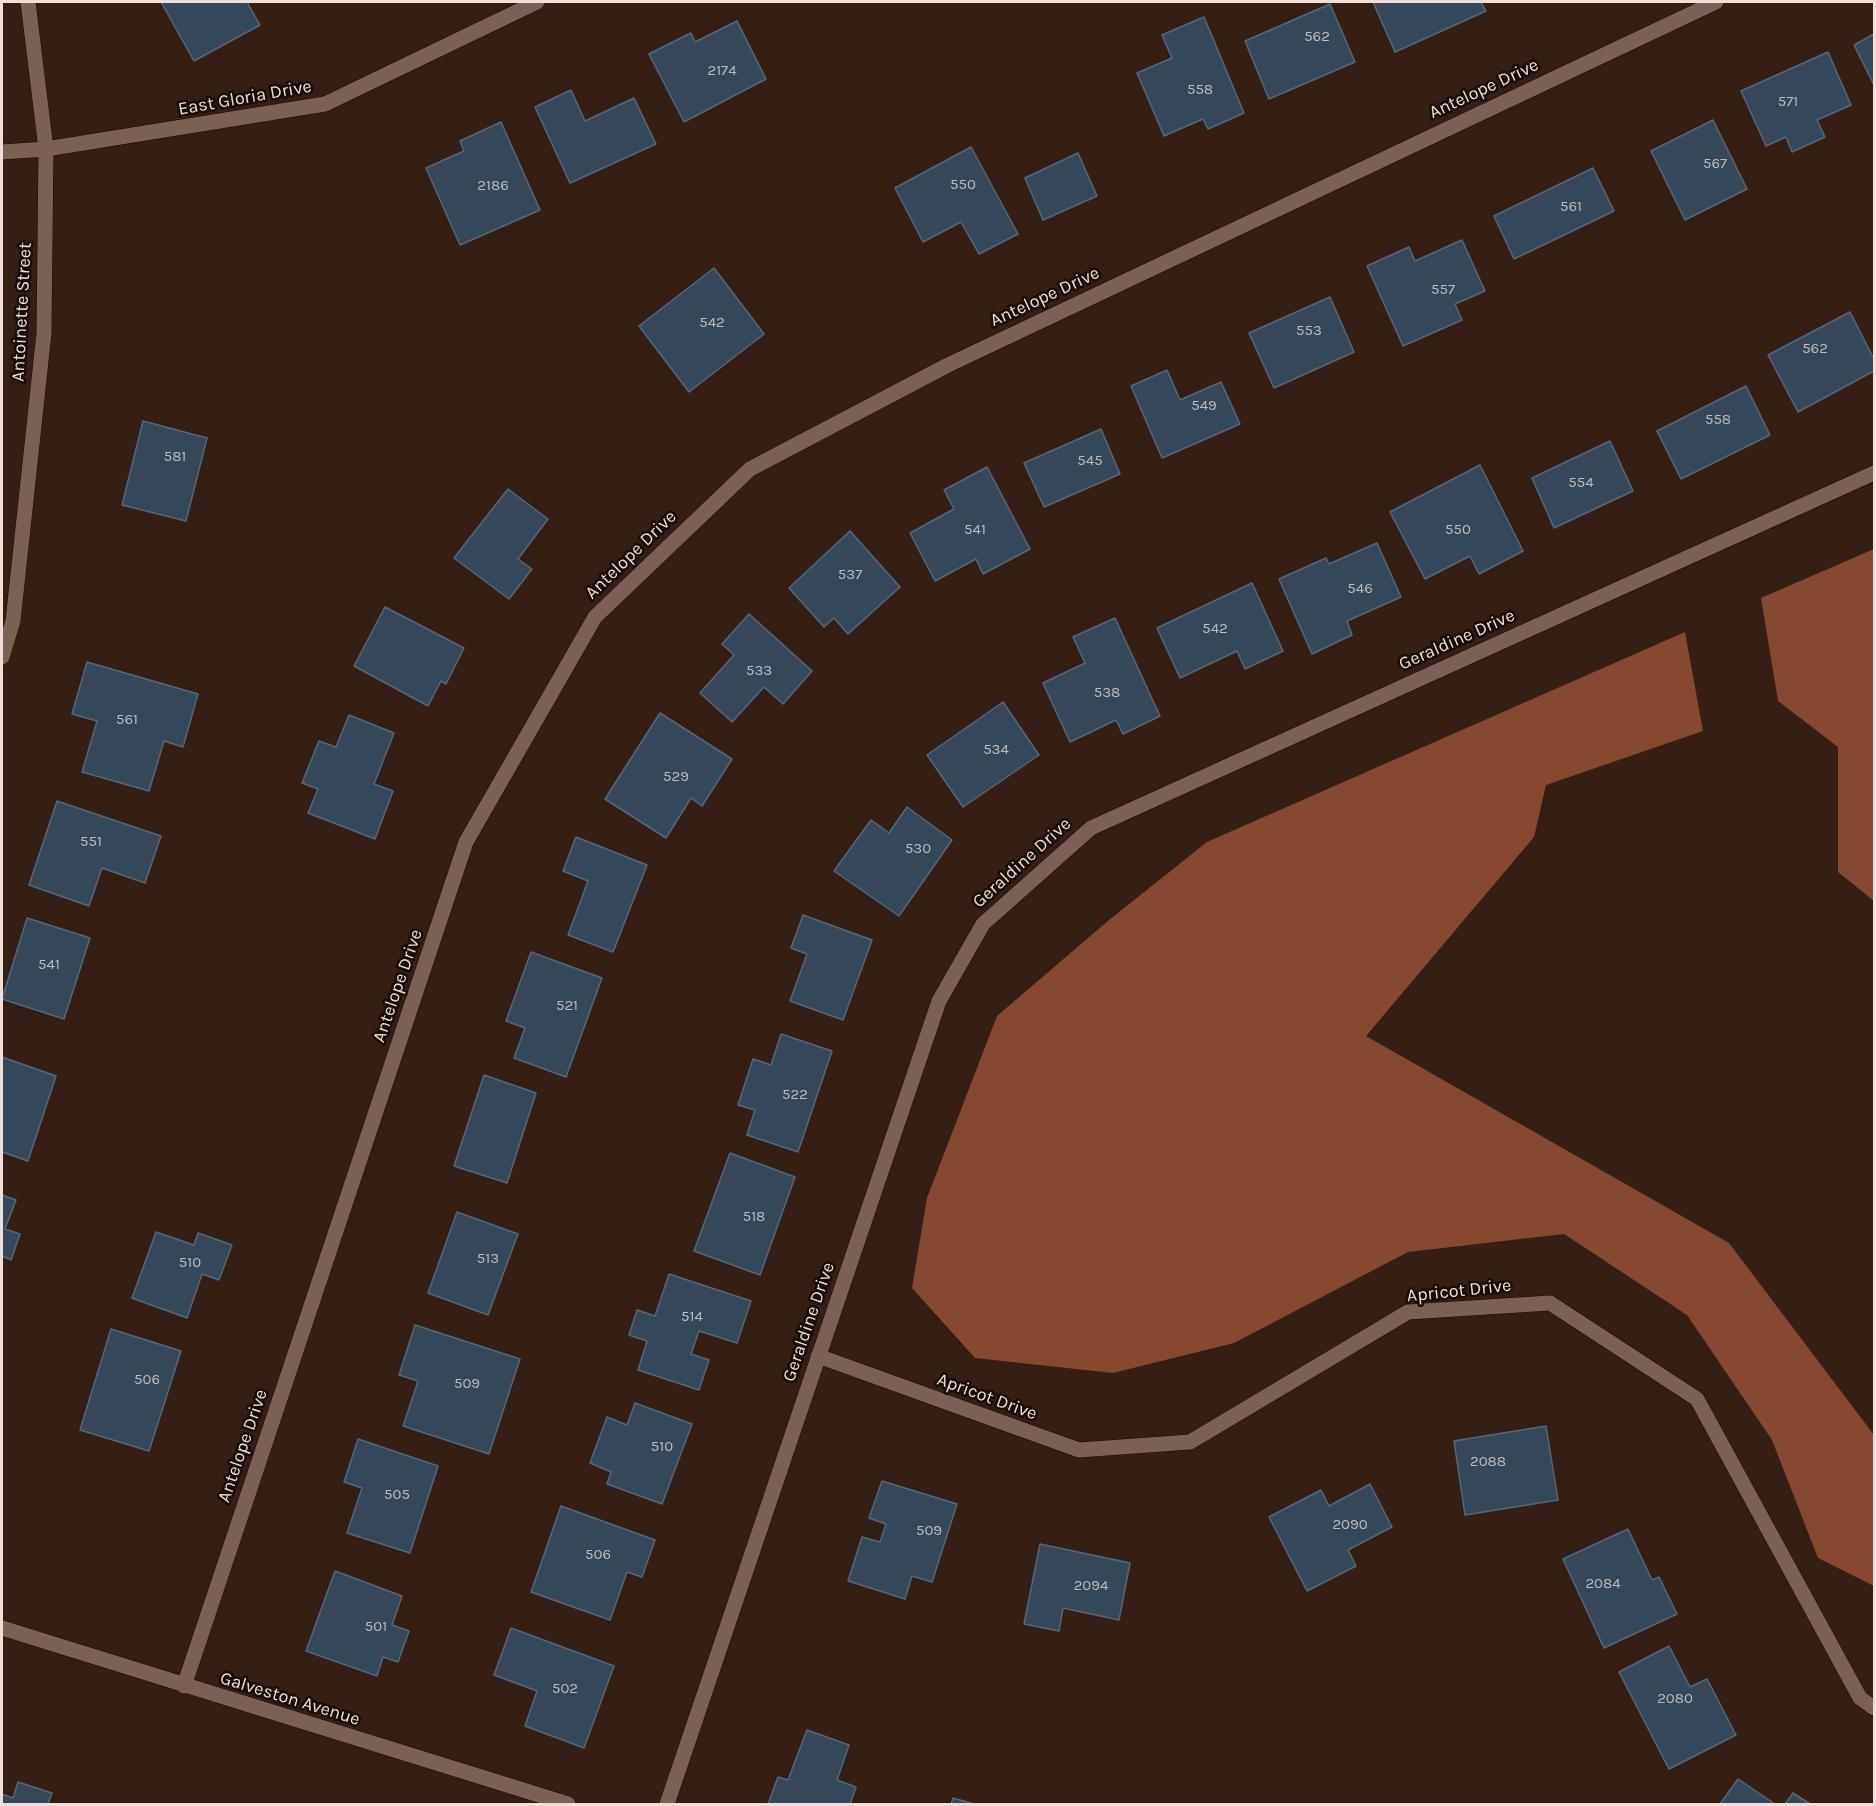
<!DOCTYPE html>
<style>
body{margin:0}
#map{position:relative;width:1876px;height:1806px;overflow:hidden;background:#351f15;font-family:Karla,sans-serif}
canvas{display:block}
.frame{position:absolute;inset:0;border:3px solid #efdfd8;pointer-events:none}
</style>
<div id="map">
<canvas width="1876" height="1806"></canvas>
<div class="frame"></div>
</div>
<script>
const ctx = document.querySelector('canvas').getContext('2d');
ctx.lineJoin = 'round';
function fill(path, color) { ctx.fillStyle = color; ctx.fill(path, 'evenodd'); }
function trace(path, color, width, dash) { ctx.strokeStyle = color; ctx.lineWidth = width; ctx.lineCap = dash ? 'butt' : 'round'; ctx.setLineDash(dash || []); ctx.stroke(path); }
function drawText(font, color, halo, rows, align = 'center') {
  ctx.font = font + ' Karla,sans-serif'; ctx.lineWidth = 5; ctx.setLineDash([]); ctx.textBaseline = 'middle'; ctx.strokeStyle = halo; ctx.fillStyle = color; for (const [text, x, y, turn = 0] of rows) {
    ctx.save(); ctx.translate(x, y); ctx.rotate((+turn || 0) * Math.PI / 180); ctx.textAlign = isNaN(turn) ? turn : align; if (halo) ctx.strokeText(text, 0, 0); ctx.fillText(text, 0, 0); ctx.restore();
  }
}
fill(new Path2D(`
 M 1874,549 L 1874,901 L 1838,872 L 1838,747 L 1778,701 L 1761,598 Z
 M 1685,632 L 1703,731 L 1546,785 L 1534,837 L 1366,1036 L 1729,1243 L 1874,1435 L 1874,1586 L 1818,1558 L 1772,1440 L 1687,1315 L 1564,1234 L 1408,1252 L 1234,1343 L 1113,1373 L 975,1358 L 912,1288 L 927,1198 L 997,1016 L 1109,920 L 1207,842 Z`), '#86482e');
const building = new Path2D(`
 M 161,2 L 247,2 L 260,25 L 194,61 Z
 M 1373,2 L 1481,2 L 1486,11 L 1395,52 Z
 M 1330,4 L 1355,62 L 1269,99 L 1245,41 Z
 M 1204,17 L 1244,113 L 1208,129 L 1203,119 L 1164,136 L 1137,73 L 1172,58 L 1162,35 Z
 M 737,21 L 766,79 L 684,122 L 649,54 L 691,33 L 695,42 Z
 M 1874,34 L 1874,85 L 1854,45 Z
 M 1828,52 L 1851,105 L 1817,120 L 1825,137 L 1792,152 L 1786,137 L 1766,146 L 1741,91 Z
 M 571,90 L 585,121 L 634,98 L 656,144 L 570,183 L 535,107 Z
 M 1713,120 L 1747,189 L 1685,220 L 1651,151 Z
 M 501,122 L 540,210 L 460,245 L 426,168 L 464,151 L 460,141 Z
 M 971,147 L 1018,234 L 979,254 L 961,222 L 923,242 L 895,188 Z
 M 1078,153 L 1097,196 L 1043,220 L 1025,178 Z
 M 1593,168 L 1614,211 L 1514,259 L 1494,216 Z
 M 1462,240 L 1485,291 L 1455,304 L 1462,320 L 1403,346 L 1367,266 L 1409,247 L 1415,261 Z
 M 714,268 L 764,334 L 689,392 L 639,326 Z
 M 1330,297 L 1354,352 L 1274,388 L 1249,333 Z
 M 1850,312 L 1874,359 L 1874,371 L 1798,412 L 1768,355 Z
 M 1167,370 L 1180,400 L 1221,382 L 1240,424 L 1162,458 L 1131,386 Z
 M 1746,386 L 1770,435 L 1681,479 L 1657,431 Z
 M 143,421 L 207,438 L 186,521 L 122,505 Z
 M 1101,429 L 1120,474 L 1044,507 L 1024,463 Z
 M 1610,441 L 1633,491 L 1554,528 L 1532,478 Z
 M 1480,465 L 1523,551 L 1479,574 L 1470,556 L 1425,579 L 1390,512 Z
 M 987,467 L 1030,549 L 983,574 L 976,559 L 935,581 L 910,533 L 954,509 L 944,490 Z
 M 508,489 L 548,519 L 518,559 L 532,569 L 509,599 L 454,558 Z
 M 850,531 L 900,587 L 848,634 L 834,618 L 824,627 L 789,588 Z
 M 1377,543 L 1401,597 L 1347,621 L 1352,635 L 1312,654 L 1279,579 L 1326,558 L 1329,564 Z
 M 1252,583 L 1283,651 L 1245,669 L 1237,651 L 1180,678 L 1157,628 Z
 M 385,607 L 464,648 L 446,684 L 441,681 L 428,706 L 354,666 Z
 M 749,614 L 812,671 L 783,704 L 764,687 L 732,722 L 700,693 L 734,655 L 722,644 Z
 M 1115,618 L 1160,716 L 1123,734 L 1116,720 L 1070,742 L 1043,683 L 1085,663 L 1073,637 Z
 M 87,662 L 198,694 L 183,747 L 164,741 L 149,791 L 82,772 L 97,721 L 72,714 Z
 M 1003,702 L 1039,755 L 963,807 L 927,755 Z
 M 660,713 L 732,759 L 702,806 L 691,798 L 666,838 L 605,799 Z
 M 349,715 L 394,733 L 374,784 L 393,791 L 375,839 L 308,813 L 318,789 L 302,783 L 319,741 L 336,747 Z
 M 57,801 L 161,836 L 145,883 L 102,868 L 89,906 L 29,885 Z
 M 907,807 L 952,840 L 899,916 L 834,871 L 871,820 L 889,833 Z
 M 576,837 L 647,865 L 613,952 L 568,935 L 588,881 L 563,871 Z
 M 803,915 L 872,940 L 843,1020 L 790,1001 L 807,954 L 791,948 Z
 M 27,918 L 90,938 L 64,1019 L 2,999 Z
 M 531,952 L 602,978 L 566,1077 L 514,1058 L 525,1028 L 506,1021 Z
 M 781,1034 L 832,1051 L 798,1152 L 747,1135 L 755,1110 L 738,1105 L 753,1059 L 771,1065 Z
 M 2,1057 L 56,1076 L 28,1161 L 2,1152 Z
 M 484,1075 L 536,1093 L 507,1183 L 454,1166 Z
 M 730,1153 L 795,1177 L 760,1275 L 694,1251 Z
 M 2,1195 L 16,1200 L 5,1229 L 20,1234 L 11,1260 L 2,1256 Z
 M 457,1212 L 518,1234 L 488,1315 L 428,1293 Z
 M 156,1232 L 194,1245 L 198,1233 L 232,1245 L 219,1280 L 202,1274 L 187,1318 L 132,1298 Z
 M 669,1274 L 751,1301 L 737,1343 L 699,1331 L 691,1354 L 709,1360 L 699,1390 L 638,1370 L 647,1341 L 629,1335 L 637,1310 L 655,1316 Z
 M 415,1325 L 520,1359 L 489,1454 L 403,1426 L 418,1381 L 399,1375 Z
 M 111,1329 L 181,1351 L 149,1451 L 80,1430 Z
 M 635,1403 L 692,1424 L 662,1504 L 607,1484 L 611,1472 L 590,1463 L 607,1417 L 627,1425 Z
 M 1546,1426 L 1558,1500 L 1465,1515 L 1454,1441 Z
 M 358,1439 L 438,1466 L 410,1553 L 347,1533 L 362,1488 L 344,1482 Z
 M 882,1481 L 957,1504 L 932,1582 L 912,1576 L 905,1599 L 848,1581 L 862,1537 L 880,1542 L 886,1524 L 869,1518 Z
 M 1370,1484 L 1392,1527 L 1348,1550 L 1356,1566 L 1307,1591 L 1269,1517 L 1321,1490 L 1329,1506 Z
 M 561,1506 L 655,1540 L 642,1577 L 627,1572 L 610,1620 L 531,1592 Z
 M 1628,1529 L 1652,1580 L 1659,1577 L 1677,1614 L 1604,1648 L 1563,1559 Z
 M 1040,1544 L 1130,1563 L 1119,1620 L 1063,1608 L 1059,1631 L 1024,1624 Z
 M 335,1571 L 402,1596 L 392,1625 L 409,1631 L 398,1662 L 383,1657 L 377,1676 L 306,1651 Z
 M 511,1628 L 614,1666 L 584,1748 L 525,1726 L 537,1691 L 494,1675 Z
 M 1669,1646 L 1690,1687 L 1707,1679 L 1736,1735 L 1669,1769 L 1619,1672 Z
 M 807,1730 L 849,1745 L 837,1780 L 856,1787 L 850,1804 L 768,1804 L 778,1777 L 788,1780 Z
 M 1738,1779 L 1775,1804 L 1720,1804 Z
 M 18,1782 L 52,1793 L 48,1804 L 2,1804 L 2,1794 L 13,1798 Z
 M 1793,1793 L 1810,1804 L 1785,1804 Z
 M 953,1798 L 974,1804 L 951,1804 Z`);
fill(building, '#34485a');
trace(building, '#53687b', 1.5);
const minor = new Path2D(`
 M 2,152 L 46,149 L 325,104 L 537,2
 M 2,657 L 13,621 L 44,333 L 46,149 L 28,2
 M 818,1356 L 1079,1450 L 1190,1442 L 1408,1312 L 1550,1303 L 1697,1399 L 1860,1698 L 1874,1708
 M 2,1628 L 568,1804
 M 184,1686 L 466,842 L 595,617 L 750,469 L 948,365 L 1716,2
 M 667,1804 L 939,1001 L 983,924 L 1091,828 L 1874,473`);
trace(minor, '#1c0802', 16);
trace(minor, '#7b6055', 15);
drawText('15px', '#c0b9b8', null, [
 ["562",1317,37],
 ["2174",722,71],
 ["558",1200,90],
 ["571",1788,102],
 ["567",1715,164],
 ["550",963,185],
 ["2186",493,186],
 ["561",1571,207],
 ["557",1443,290],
 ["542",712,323],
 ["553",1309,331],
 ["562",1815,349],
 ["549",1204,406],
 ["558",1718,420],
 ["581",175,457],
 ["545",1090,461],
 ["554",1581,483],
 ["541",975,530],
 ["550",1458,530],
 ["537",850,575],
 ["546",1360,589],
 ["542",1215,629],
 ["533",759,671],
 ["538",1107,693],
 ["561",127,720],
 ["534",996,750],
 ["529",676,777],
 ["551",91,842],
 ["530",918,849],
 ["541",49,965],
 ["521",567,1006],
 ["522",795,1095],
 ["518",754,1217],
 ["513",488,1259],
 ["510",190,1263],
 ["514",692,1317],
 ["506",147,1380],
 ["509",467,1384],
 ["510",662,1447],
 ["2088",1488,1462],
 ["505",397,1495],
 ["2090",1350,1525],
 ["509",929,1531],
 ["506",598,1555],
 ["2084",1603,1584],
 ["2094",1091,1586],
 ["501",376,1627],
 ["502",565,1689],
 ["2080",1675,1699]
]);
drawText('18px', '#efdfd8', '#160c08', [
 ["Antelope Drive",1484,89,-25],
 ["East Gloria Drive",245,98,-10],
 ["Antelope Drive",1045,297,-25],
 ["Antoinette Street",22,312,-87],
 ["Antelope Drive",631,555,-44],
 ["Geraldine Drive",1457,640,-24],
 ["Geraldine Drive",1022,863,-42],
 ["Antelope Drive",398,986,-71],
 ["Apricot Drive",1459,1291,-6],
 ["Geraldine Drive",809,1322,-71],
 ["Apricot Drive",987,1397,20],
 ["Antelope Drive",243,1446,-71],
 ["Galveston Avenue",290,1699,17]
]);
</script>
